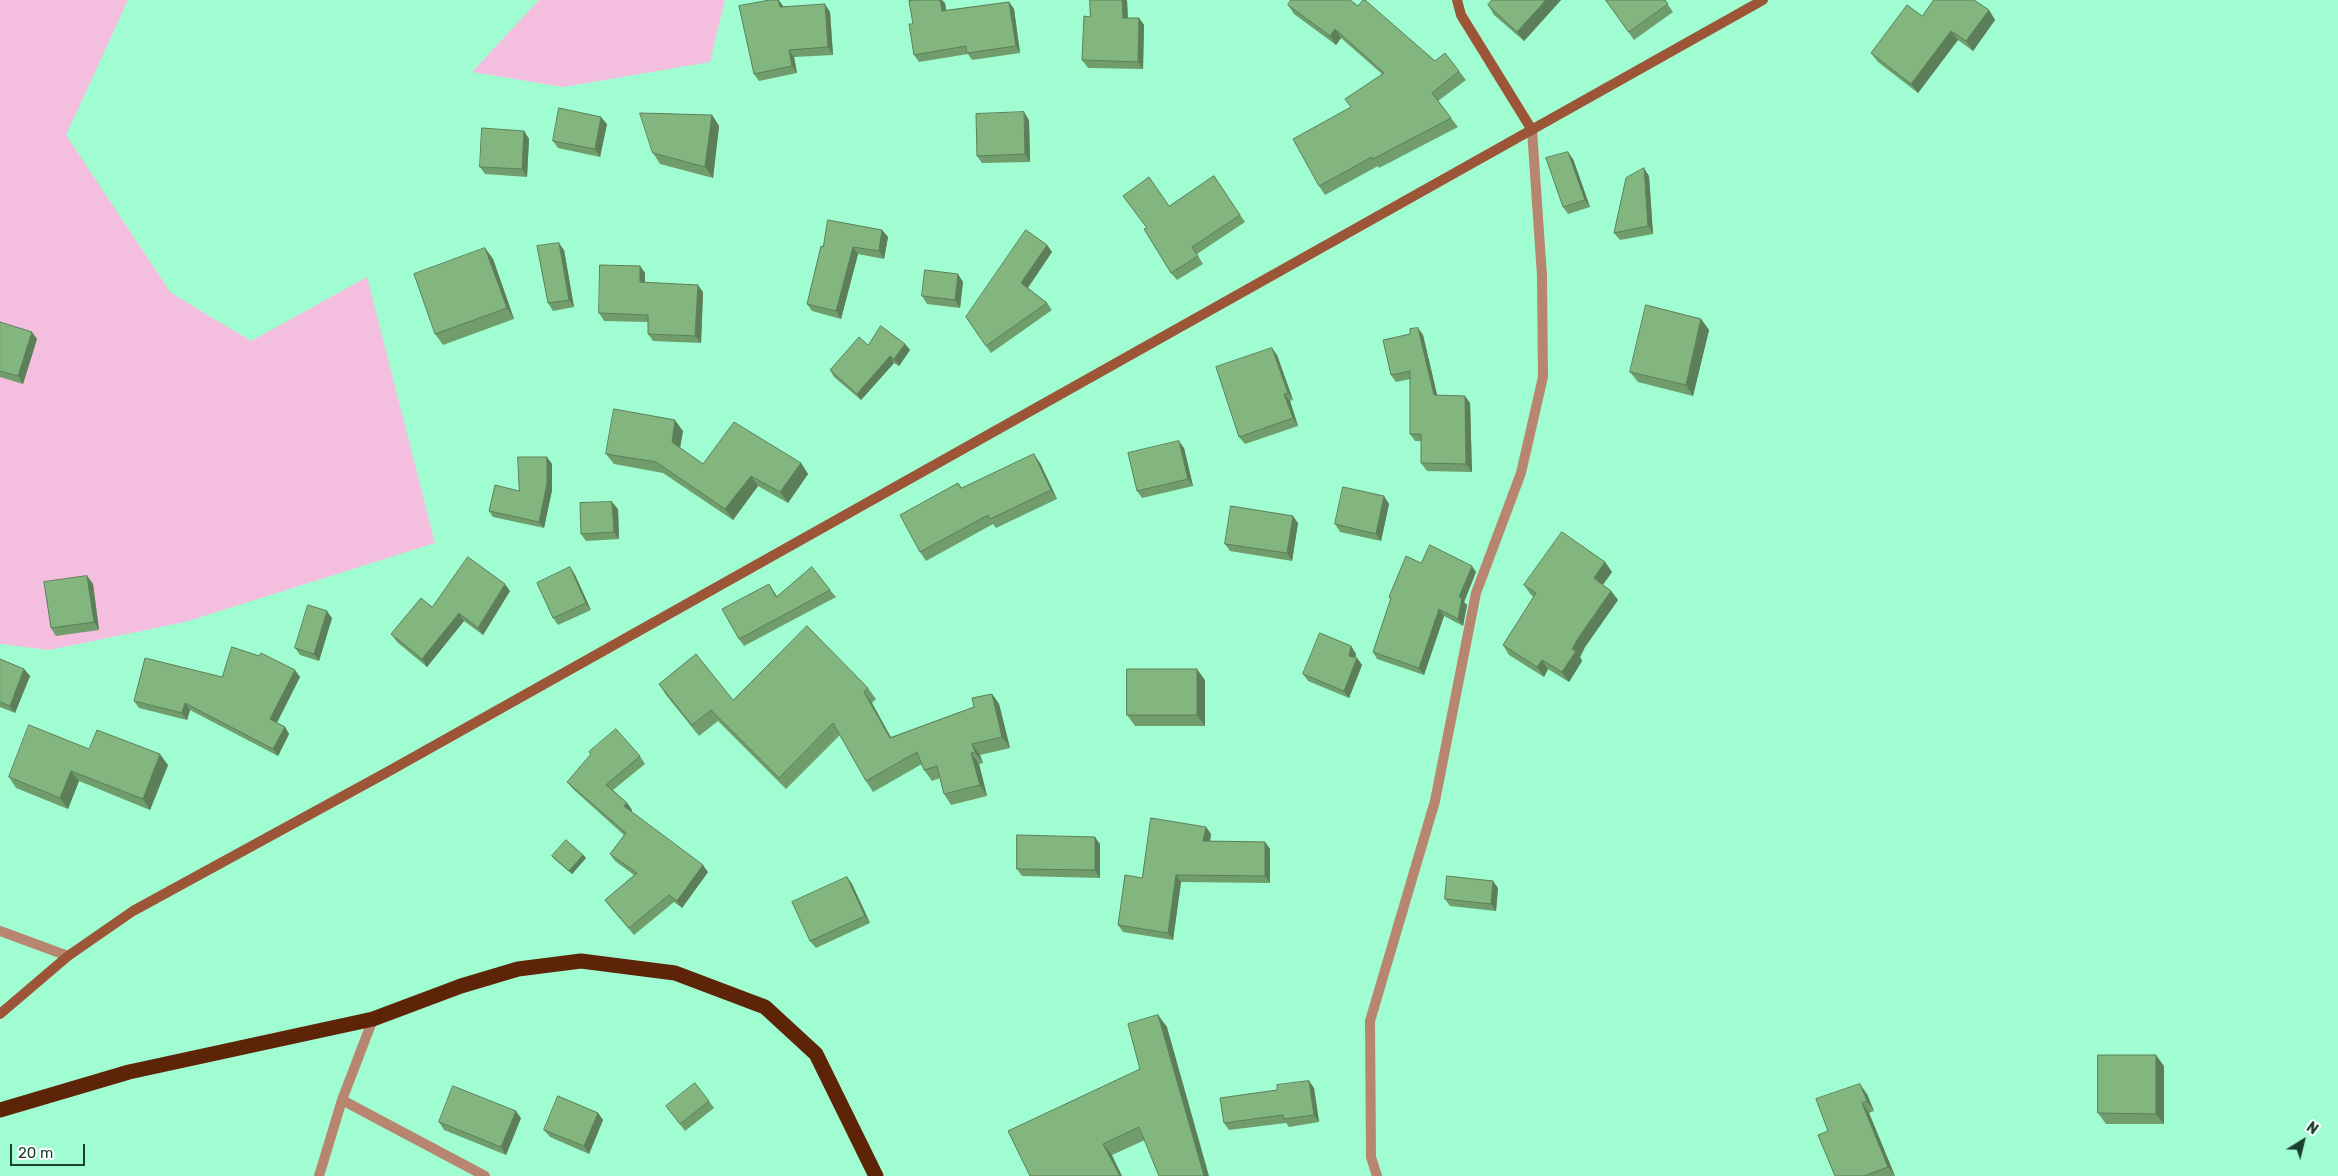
<!DOCTYPE html>
<style>
body{margin:0}
#map{position:relative;width:2338px;height:1176px;overflow:hidden;background:#a0fdd1;font-family:Rubik,sans-serif}
canvas{display:block}
.north{position:absolute;left:2278px;top:1116px;width:50px;height:50px;-webkit-text-stroke:4px #fff;paint-order:stroke;rotate:36deg;font-size:14px;font-weight:700;line-height:20px;text-align:center;color:#1a4130}
.north::after{content:'';display:block;margin:auto;width:18px;height:22px;background:#1a4130;clip-path:polygon(50% 0,100% 100%,50% 72%,0 100%)}
.scale{position:absolute;left:10px;top:1144px;width:75px;height:22px;box-sizing:border-box;border:2px solid #1a4130;border-top:0;padding-left:6px;font-size:15px;line-height:18px;white-space:nowrap;color:#1a4130;-webkit-text-stroke:4px #fff;paint-order:stroke}
</style>
<div id="map">
<canvas width="2338" height="1176"></canvas>
<div class="north">N</div>
<div class="scale">20 m</div>
</div>
<script>
const ctx = document.querySelector('canvas').getContext('2d');
ctx.lineJoin = 'round';
function fill(path, color) { ctx.fillStyle = color; ctx.fill(path, 'evenodd'); }
function trace(path, color, width, dash) { ctx.strokeStyle = color; ctx.lineWidth = width; ctx.lineCap = dash ? 'butt' : 'round'; ctx.setLineDash(dash || []); ctx.stroke(path); }
fill(new Path2D(`
 M 0,0 L 128,0 L 66,135 L 171,293 L 251,341 L 367,277 L 435,543 L 185,622 L 49,650 L 0,644 Z
 M 539,0 L 725,0 L 710,62 L 563,87 L 472,72 Z`), '#f4bede');
trace(new Path2D(`
 M 0,931 L 68,956
 M 342,1100 L 485,1176
 M 319,1176 L 342,1100 L 373,1019
 M 1377,1176 L 1371,1157 L 1370,1021 L 1435,801 L 1476,593 L 1521,473 L 1543,377 L 1542,276 L 1532,130`), '#b88571', 10);
trace(new Path2D(`
 M 1457,0 L 1461,15 L 1532,130
 M 0,1014 L 68,956 L 133,911 L 391,770 L 1763,0`), '#9d5537', 10);
trace(new Path2D(`
 M 0,1110 L 129,1072 L 373,1019 L 461,986 L 518,969 L 581,961 L 675,973 L 765,1007 L 816,1054 L 876,1176`), '#5e2408', 15);
fill(new Path2D(`
 M 770,0 L 779,0 L 783,6 L 830,12 L 833,55 L 794,57 L 797,73 L 759,81 L 754,74 Z
 M 1090,0 L 1127,0 L 1128,18 L 1139,18 L 1144,25 L 1143,69 L 1088,68 L 1082,60 L 1090,17 Z
 M 1492,0 L 1561,0 L 1524,41 L 1494,15 L 1488,5 Z
 M 1606,0 L 1665,0 L 1673,12 L 1634,40 Z
 M 1009,2 L 1014,9 L 1020,53 L 972,60 L 968,54 L 919,62 L 914,55 L 945,3 L 946,10 Z
 M 1288,5 L 1358,6 L 1435,61 L 1459,71 L 1466,80 L 1438,101 L 1458,127 L 1379,168 L 1378,166 L 1325,195 L 1319,186 L 1351,107 L 1382,74 L 1341,38 L 1336,45 L 1294,14 Z
 M 1989,10 L 1995,20 L 1973,51 L 1958,40 L 1918,93 L 1878,62 L 1871,53 L 1922,16 Z
 M 712,115 L 719,126 L 713,178 L 660,164 L 653,153 Z
 M 1029,120 L 1030,162 L 982,163 L 977,156 Z
 M 607,124 L 600,157 L 558,148 L 553,141 Z
 M 524,131 L 529,139 L 527,177 L 485,174 L 480,167 Z
 M 1573,159 L 1590,207 L 1568,214 L 1563,207 Z
 M 1214,176 L 1245,222 L 1197,254 L 1203,264 L 1177,280 L 1171,273 L 1146,228 Z
 M 1649,176 L 1653,234 L 1620,240 L 1614,233 Z
 M 882,230 L 888,237 L 884,259 L 858,254 L 841,319 L 812,311 L 807,304 L 823,247 Z
 M 1047,245 L 1052,252 L 1028,288 L 1047,303 L 1052,310 L 991,353 L 966,317 Z
 M 485,248 L 493,259 L 514,319 L 443,345 L 435,334 Z
 M 564,250 L 574,307 L 553,311 L 548,303 Z
 M 640,266 L 645,273 L 645,282 L 703,292 L 701,343 L 653,341 L 648,334 L 648,322 L 604,321 L 599,313 Z
 M 963,282 L 960,308 L 927,304 L 922,296 Z
 M 1701,319 L 1709,330 L 1693,396 L 1638,382 L 1630,372 Z
 M 0,322 L 37,339 L 23,384 L 0,377 Z
 M 1418,328 L 1423,335 L 1437,395 L 1465,396 L 1470,403 L 1472,472 L 1427,471 L 1421,463 L 1421,441 L 1415,441 L 1410,434 L 1410,379 L 1396,382 L 1391,375 L 1410,334 Z
 M 905,344 L 910,350 L 899,366 L 894,363 L 861,400 L 834,377 L 830,370 L 868,345 Z
 M 1277,355 L 1293,400 L 1290,401 L 1298,426 L 1245,444 L 1239,437 Z
 M 683,431 L 680,448 L 703,464 L 801,463 L 808,474 L 788,503 L 758,486 L 733,520 L 663,473 L 614,464 L 606,454 Z
 M 1184,448 L 1193,486 L 1142,498 L 1137,491 Z
 M 1040,463 L 1057,499 L 996,528 L 993,524 L 926,561 L 920,552 L 958,483 L 962,488 Z
 M 552,464 L 552,490 L 544,528 L 493,517 L 489,511 L 519,491 Z
 M 1389,504 L 1381,541 L 1340,532 L 1335,524 Z
 M 618,509 L 619,539 L 586,541 L 581,534 Z
 M 1298,523 L 1292,561 L 1230,551 L 1225,544 Z
 M 1605,562 L 1612,572 L 1603,585 L 1611,591 L 1618,600 L 1585,647 L 1580,657 L 1582,661 L 1569,682 L 1548,669 L 1544,677 L 1509,655 L 1503,645 L 1534,597 L 1531,595 L 1524,585 Z
 M 1421,563 L 1476,572 L 1464,602 L 1467,605 L 1463,626 L 1444,616 L 1424,675 L 1377,659 L 1373,652 L 1391,599 L 1389,597 Z
 M 570,567 L 575,575 L 591,610 L 558,625 L 553,618 Z
 M 87,576 L 93,584 L 99,630 L 56,636 L 51,628 Z
 M 769,584 L 777,596 L 830,590 L 836,597 L 744,646 L 739,639 Z
 M 510,591 L 483,635 L 464,621 L 427,667 L 397,642 L 391,634 L 432,607 Z
 M 332,618 L 319,661 L 300,655 L 295,648 Z
 M 1351,646 L 1356,654 L 1355,658 L 1357,658 L 1362,665 L 1349,698 L 1308,681 L 1303,674 Z
 M 0,659 L 24,669 L 30,676 L 15,713 L 0,707 Z
 M 222,677 L 300,677 L 277,723 L 285,727 L 289,734 L 278,756 L 190,710 L 187,720 L 139,708 L 134,701 Z
 M 1205,680 L 1205,726 L 1135,726 L 1127,715 Z
 M 659,684 L 733,700 L 868,688 L 876,699 L 872,703 L 891,737 L 974,707 L 992,694 L 999,704 L 1010,748 L 980,755 L 983,763 L 979,764 L 987,796 L 951,805 L 944,794 L 940,778 L 932,781 L 924,770 L 922,764 L 873,792 L 866,781 L 840,735 L 786,789 L 718,721 L 699,736 L 666,695 Z
 M 89,749 L 168,765 L 150,810 L 79,781 L 68,809 L 16,788 L 9,777 Z
 M 640,756 L 645,764 L 613,790 L 627,803 L 632,810 L 631,812 L 708,872 L 682,908 L 674,902 L 634,935 L 610,907 L 605,900 L 634,875 L 615,861 L 610,854 L 624,835 L 573,789 L 567,782 Z
 M 1206,827 L 1211,834 L 1210,841 L 1265,842 L 1270,849 L 1270,883 L 1181,882 L 1173,940 L 1123,932 L 1118,925 L 1142,878 Z
 M 1100,844 L 1100,878 L 1022,876 L 1017,869 Z
 M 583,855 L 586,858 L 572,874 L 554,859 L 552,856 Z
 M 847,877 L 852,884 L 870,923 L 816,948 L 810,941 Z
 M 1498,888 L 1496,911 L 1450,906 L 1445,899 Z
 M 1158,1015 L 1167,1027 L 1145,1140 L 1112,1155 L 1030,1176 L 1140,1069 Z
 M 2164,1066 L 2164,1124 L 2106,1124 L 2098,1113 Z
 M 1309,1081 L 1314,1088 L 1319,1122 L 1289,1127 L 1286,1123 L 1229,1130 L 1224,1123 L 1277,1090 Z
 M 1867,1094 L 1874,1111 L 1869,1113 L 1895,1176 L 1835,1176 L 1828,1131 Z
 M 709,1101 L 714,1108 L 685,1131 L 666,1106 Z
 M 598,1113 L 603,1120 L 589,1154 L 550,1137 L 544,1130 Z
 M 521,1118 L 506,1155 L 444,1130 L 439,1122 Z`), '#719d6d');
fill(new Path2D(`
 M 778,0 L 783,6 L 785,14 L 780,7 Z
 M 940,0 L 942,0 L 945,3 L 947,18 L 942,11 Z
 M 1122,0 L 1127,0 L 1128,25 L 1123,18 Z
 M 1546,0 L 1561,0 L 1524,41 L 1517,32 Z
 M 1009,2 L 1014,9 L 1020,53 L 1016,46 Z
 M 825,4 L 830,12 L 833,55 L 828,47 Z
 M 1989,10 L 1995,20 L 1973,51 L 1966,41 Z
 M 1139,18 L 1144,25 L 1143,69 L 1138,62 Z
 M 1335,29 L 1341,38 L 1336,45 L 1330,36 Z
 M 1951,31 L 1958,40 L 1918,93 L 1911,84 Z
 M 789,50 L 794,57 L 797,73 L 792,66 Z
 M 1024,112 L 1029,120 L 1030,162 L 1025,154 Z
 M 712,115 L 719,126 L 713,178 L 705,167 Z
 M 601,117 L 607,124 L 600,157 L 595,149 Z
 M 524,131 L 529,139 L 527,177 L 522,169 Z
 M 1568,152 L 1573,159 L 1590,207 L 1585,200 Z
 M 1644,168 L 1649,176 L 1653,234 L 1648,226 Z
 M 882,230 L 888,237 L 884,259 L 879,251 Z
 M 559,243 L 564,250 L 574,307 L 569,300 Z
 M 1047,245 L 1052,252 L 1026,290 L 1021,283 Z
 M 853,247 L 858,254 L 841,319 L 836,311 Z
 M 485,248 L 493,259 L 514,319 L 507,308 Z
 M 640,266 L 645,273 L 645,290 L 640,282 Z
 M 958,274 L 963,282 L 960,308 L 955,300 Z
 M 698,285 L 703,292 L 701,343 L 695,336 Z
 M 1701,319 L 1709,330 L 1693,396 L 1686,385 Z
 M 1418,328 L 1423,335 L 1439,403 L 1434,395 Z
 M 32,332 L 37,339 L 23,384 L 18,376 Z
 M 905,344 L 910,350 L 899,366 L 894,359 Z
 M 1272,348 L 1277,355 L 1293,400 L 1288,393 Z
 M 890,356 L 894,363 L 861,400 L 857,394 Z
 M 1284,394 L 1290,401 L 1298,426 L 1293,418 Z
 M 1465,396 L 1470,403 L 1472,472 L 1466,464 Z
 M 675,420 L 683,431 L 679,453 L 672,442 Z
 M 1179,441 L 1184,448 L 1193,486 L 1188,479 Z
 M 1034,454 L 1040,463 L 1057,499 L 1051,490 Z
 M 547,457 L 552,464 L 552,490 L 544,528 L 539,522 Z
 M 801,463 L 808,474 L 788,503 L 780,492 Z
 M 751,476 L 758,486 L 733,520 L 725,509 Z
 M 1384,496 L 1389,504 L 1381,541 L 1376,534 Z
 M 612,502 L 618,509 L 619,539 L 614,532 Z
 M 1293,516 L 1298,523 L 1292,561 L 1287,553 Z
 M 1605,562 L 1612,572 L 1600,588 L 1594,578 Z
 M 1472,566 L 1476,572 L 1464,602 L 1467,605 L 1463,626 L 1458,619 L 1459,597 Z
 M 570,567 L 575,575 L 591,610 L 586,603 Z
 M 87,576 L 93,584 L 99,630 L 94,622 Z
 M 505,584 L 510,591 L 483,635 L 478,628 Z
 M 1611,591 L 1618,600 L 1585,647 L 1580,657 L 1582,661 L 1569,682 L 1562,672 L 1572,649 L 1579,637 Z
 M 1439,609 L 1444,616 L 1424,675 L 1419,668 Z
 M 327,611 L 332,618 L 319,661 L 314,654 Z
 M 459,613 L 464,621 L 427,667 L 422,659 Z
 M 1351,646 L 1356,654 L 1354,663 L 1349,656 Z
 M 1357,658 L 1362,665 L 1349,698 L 1344,691 Z
 M 1542,660 L 1548,669 L 1544,677 L 1537,667 Z
 M 24,669 L 30,676 L 15,713 L 10,706 Z
 M 1197,669 L 1205,680 L 1205,726 L 1197,715 Z
 M 295,670 L 300,677 L 275,726 L 270,719 Z
 M 864,692 L 872,703 L 897,749 L 890,738 Z
 M 992,694 L 999,704 L 1010,748 L 1002,737 Z
 M 185,703 L 190,710 L 187,720 L 182,713 Z
 M 285,727 L 289,734 L 278,756 L 273,749 Z
 M 972,744 L 980,755 L 983,763 L 975,752 Z
 M 971,753 L 979,764 L 987,796 L 980,785 Z
 M 160,754 L 168,765 L 150,810 L 143,799 Z
 M 71,771 L 79,781 L 68,809 L 60,798 Z
 M 627,803 L 632,810 L 629,814 L 624,806 Z
 M 1206,827 L 1211,834 L 1209,848 L 1203,841 Z
 M 1095,837 L 1100,844 L 1100,878 L 1095,870 Z
 M 1265,842 L 1270,849 L 1270,883 L 1265,876 Z
 M 583,855 L 586,858 L 572,874 L 569,871 Z
 M 703,865 L 708,872 L 682,908 L 677,901 Z
 M 1176,875 L 1181,882 L 1173,940 L 1168,933 Z
 M 847,877 L 852,884 L 870,923 L 865,916 Z
 M 1493,881 L 1498,888 L 1496,911 L 1491,904 Z
 M 1158,1015 L 1167,1027 L 1209,1176 L 1204,1176 Z
 M 2156,1055 L 2164,1066 L 2164,1124 L 2156,1114 Z
 M 1309,1081 L 1314,1088 L 1319,1122 L 1314,1115 Z
 M 1860,1084 L 1867,1094 L 1874,1111 L 1867,1101 Z
 M 1862,1103 L 1869,1113 L 1895,1176 L 1888,1167 Z
 M 516,1111 L 521,1118 L 506,1155 L 501,1147 Z
 M 598,1113 L 603,1120 L 589,1154 L 584,1146 Z
 M 1103,1144 L 1112,1155 L 1122,1176 L 1120,1176 Z`), '#5c7f59');
const building = new Path2D(`
 M 770,0 L 778,0 L 780,7 L 825,4 L 828,47 L 789,50 L 792,66 L 754,74 L 739,6 Z
 M 917,0 L 940,0 L 942,11 L 1009,2 L 1016,46 L 967,53 L 966,46 L 914,55 L 909,24 L 913,24 L 909,1 Z
 M 1090,0 L 1122,0 L 1123,18 L 1139,18 L 1138,62 L 1082,60 L 1084,16 L 1090,17 Z
 M 1291,0 L 1350,0 L 1358,6 L 1363,0 L 1365,0 L 1435,61 L 1445,53 L 1459,71 L 1432,93 L 1451,118 L 1373,159 L 1372,157 L 1319,186 L 1293,139 L 1351,107 L 1345,99 L 1384,73 L 1335,29 L 1330,36 L 1288,5 Z
 M 1492,0 L 1546,0 L 1517,32 L 1488,5 Z
 M 1606,0 L 1665,0 L 1668,4 L 1629,32 Z
 M 1934,0 L 1974,0 L 1989,10 L 1966,41 L 1951,31 L 1911,84 L 1871,53 L 1907,5 L 1922,16 Z
 M 559,108 L 601,117 L 595,149 L 553,141 Z
 M 1024,112 L 1025,154 L 977,156 L 976,114 Z
 M 640,113 L 712,115 L 705,167 L 653,153 Z
 M 482,128 L 524,131 L 522,169 L 480,167 Z
 M 1568,152 L 1585,200 L 1563,207 L 1546,158 Z
 M 1644,168 L 1648,226 L 1614,233 L 1626,178 Z
 M 1214,176 L 1240,215 L 1192,247 L 1198,256 L 1171,273 L 1144,229 L 1147,228 L 1123,196 L 1149,177 L 1169,206 Z
 M 828,220 L 882,230 L 879,251 L 853,247 L 836,311 L 807,304 L 821,246 L 823,247 Z
 M 1026,230 L 1047,245 L 1021,283 L 1047,303 L 986,346 L 966,317 Z
 M 559,243 L 569,300 L 548,303 L 537,246 Z
 M 485,248 L 507,308 L 435,334 L 414,274 Z
 M 600,265 L 640,266 L 640,282 L 698,285 L 695,336 L 648,334 L 648,315 L 599,313 Z
 M 925,270 L 958,274 L 955,300 L 922,296 Z
 M 1646,305 L 1701,319 L 1686,385 L 1630,372 Z
 M 0,322 L 32,332 L 18,376 L 0,371 Z
 M 881,326 L 905,344 L 894,359 L 890,356 L 857,394 L 830,370 L 859,337 L 868,345 Z
 M 1418,328 L 1434,395 L 1465,396 L 1466,464 L 1421,463 L 1421,434 L 1410,434 L 1410,371 L 1391,375 L 1383,340 L 1410,334 L 1410,329 Z
 M 1272,348 L 1288,393 L 1284,394 L 1293,418 L 1239,437 L 1216,367 Z
 M 614,409 L 675,420 L 672,442 L 703,464 L 734,422 L 801,463 L 780,492 L 751,476 L 725,509 L 656,462 L 606,454 Z
 M 1179,441 L 1188,479 L 1137,491 L 1128,453 Z
 M 1034,454 L 1051,490 L 990,519 L 988,515 L 920,552 L 900,515 L 958,483 L 961,488 Z
 M 518,457 L 547,457 L 547,484 L 539,522 L 489,511 L 495,485 L 519,491 Z
 M 1343,487 L 1384,496 L 1376,534 L 1335,524 Z
 M 612,502 L 614,532 L 581,534 L 580,503 Z
 M 1231,506 L 1293,516 L 1287,553 L 1225,544 Z
 M 1562,532 L 1605,562 L 1594,578 L 1611,591 L 1579,637 L 1572,649 L 1576,651 L 1562,672 L 1542,660 L 1537,667 L 1503,645 L 1536,593 L 1524,585 Z
 M 1430,545 L 1472,566 L 1459,597 L 1462,598 L 1458,619 L 1439,609 L 1419,668 L 1373,652 L 1391,598 L 1389,597 L 1406,556 L 1421,563 Z
 M 468,557 L 505,584 L 478,628 L 459,613 L 422,659 L 391,634 L 421,598 L 432,607 Z
 M 570,567 L 586,603 L 553,618 L 537,583 Z
 M 812,567 L 830,590 L 739,639 L 722,609 L 769,584 L 776,597 Z
 M 87,576 L 94,622 L 51,628 L 44,582 Z
 M 308,605 L 327,611 L 314,654 L 295,648 Z
 M 807,626 L 868,688 L 864,692 L 890,738 L 974,707 L 972,698 L 992,694 L 1002,737 L 972,744 L 975,752 L 971,753 L 980,785 L 944,794 L 937,766 L 924,770 L 917,752 L 866,781 L 833,723 L 779,778 L 711,710 L 692,725 L 659,684 L 696,654 L 733,700 Z
 M 1320,633 L 1351,646 L 1349,656 L 1357,658 L 1344,691 L 1303,674 Z
 M 232,647 L 259,656 L 261,653 L 295,670 L 270,719 L 285,727 L 273,749 L 185,703 L 182,713 L 134,701 L 145,658 L 222,677 Z
 M 0,659 L 24,669 L 10,706 L 0,702 Z
 M 1127,669 L 1197,669 L 1197,715 L 1127,715 Z
 M 29,725 L 89,749 L 97,730 L 160,754 L 143,799 L 71,771 L 60,798 L 9,777 Z
 M 616,729 L 640,756 L 606,785 L 627,803 L 624,806 L 703,865 L 677,901 L 669,895 L 629,928 L 605,900 L 637,873 L 610,854 L 626,833 L 567,782 L 591,754 L 589,752 Z
 M 1151,818 L 1206,827 L 1203,841 L 1265,842 L 1265,876 L 1176,875 L 1168,933 L 1118,925 L 1125,875 L 1142,878 Z
 M 1017,835 L 1095,837 L 1095,870 L 1017,869 Z
 M 566,840 L 583,855 L 569,871 L 552,856 Z
 M 1447,876 L 1493,881 L 1491,904 L 1445,899 Z
 M 847,877 L 865,916 L 810,941 L 792,902 Z
 M 1158,1015 L 1204,1176 L 1159,1176 L 1139,1127 L 1103,1144 L 1120,1176 L 1030,1176 L 1008,1131 L 1140,1069 L 1128,1024 Z
 M 2098,1055 L 2156,1055 L 2156,1114 L 2098,1113 Z
 M 1309,1081 L 1314,1115 L 1284,1119 L 1283,1115 L 1224,1123 L 1220,1098 L 1277,1090 L 1277,1085 Z
 M 695,1083 L 709,1101 L 680,1124 L 666,1106 Z
 M 1860,1084 L 1867,1101 L 1862,1103 L 1888,1167 L 1864,1176 L 1835,1176 L 1818,1135 L 1828,1131 L 1816,1099 Z
 M 453,1086 L 516,1111 L 501,1147 L 439,1122 Z
 M 558,1096 L 598,1113 L 584,1146 L 544,1130 Z`);
fill(building, '#83b67f');
trace(building, '#5c7f59', 1);
</script>
